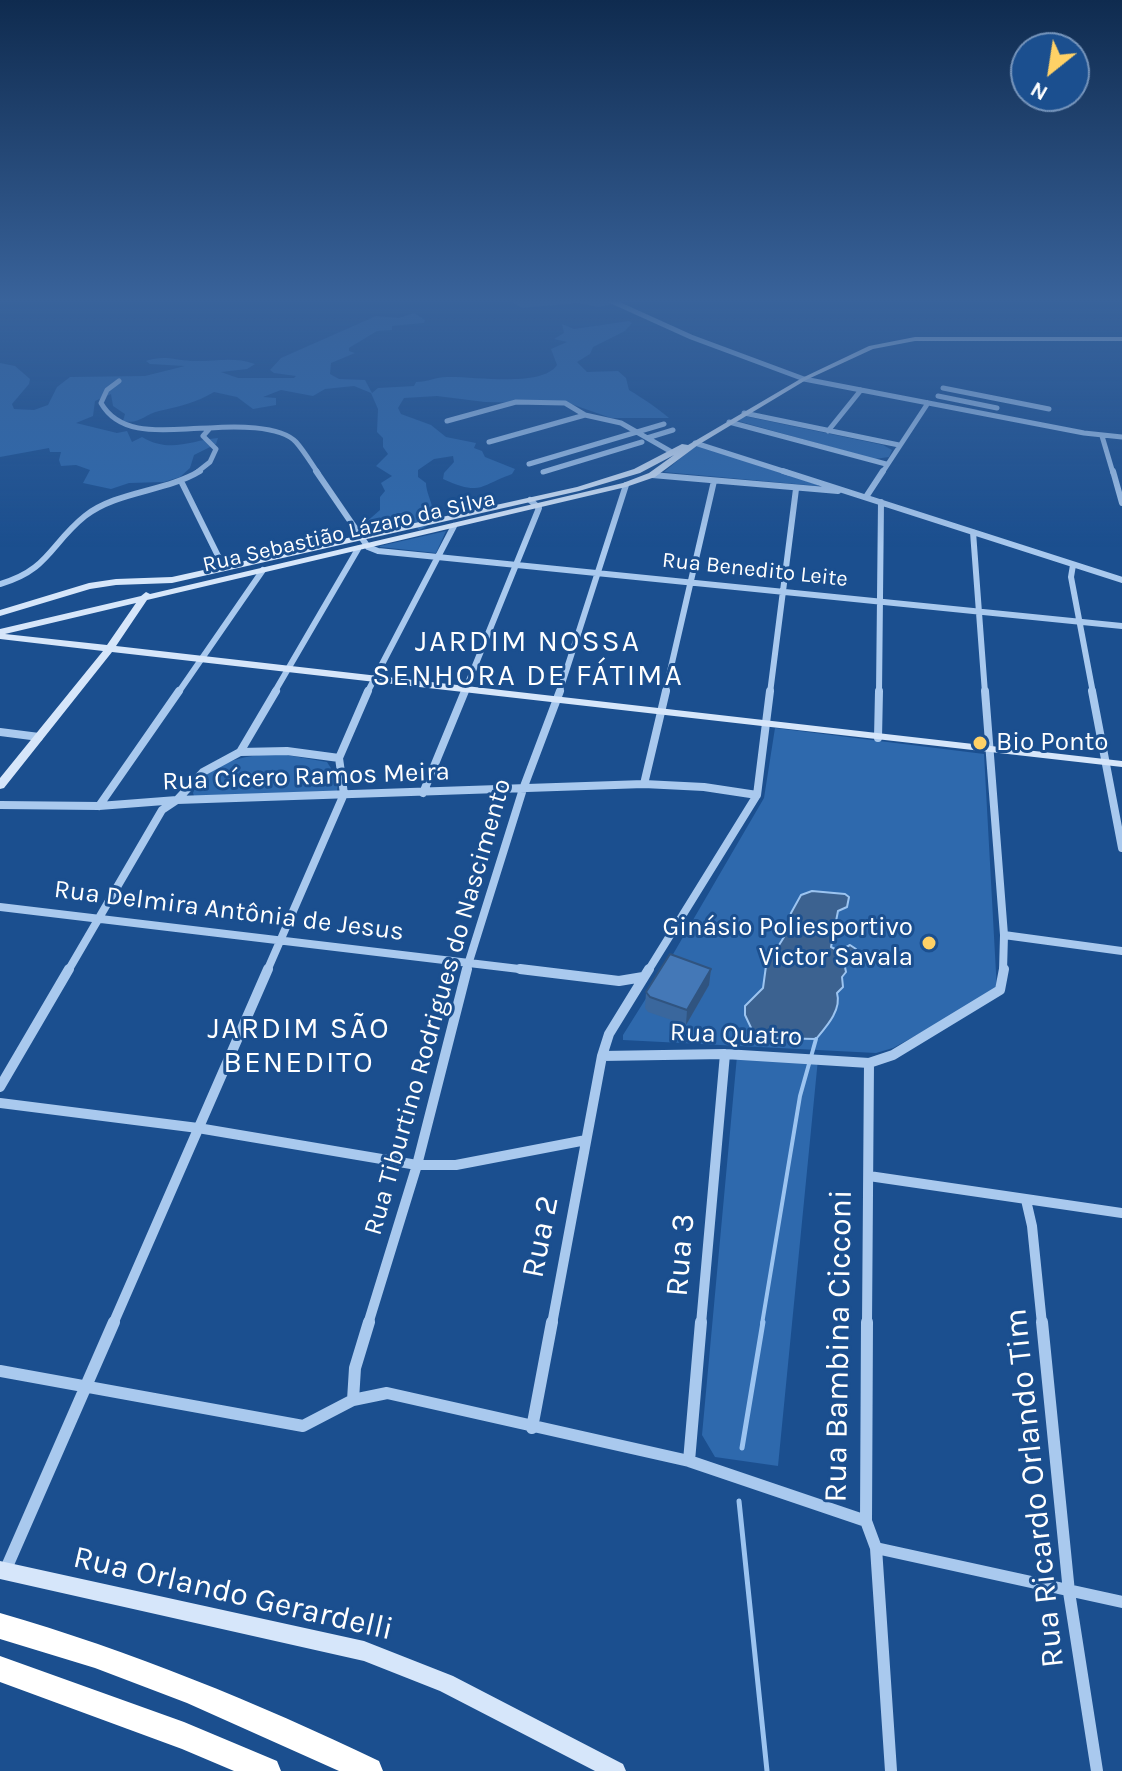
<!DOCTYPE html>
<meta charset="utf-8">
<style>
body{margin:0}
#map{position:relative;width:1122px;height:1771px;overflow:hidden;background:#1b4f8f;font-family:Karla,sans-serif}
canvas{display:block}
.north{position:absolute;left:1010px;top:32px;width:80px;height:80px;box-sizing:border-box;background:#1b4f8f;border:2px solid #7695bc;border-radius:50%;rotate:210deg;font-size:22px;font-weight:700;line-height:32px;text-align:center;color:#fff}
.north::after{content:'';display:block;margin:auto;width:28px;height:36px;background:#ffd166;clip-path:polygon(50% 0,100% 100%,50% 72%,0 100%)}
</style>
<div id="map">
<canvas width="1122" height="1771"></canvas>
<div class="north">N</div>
</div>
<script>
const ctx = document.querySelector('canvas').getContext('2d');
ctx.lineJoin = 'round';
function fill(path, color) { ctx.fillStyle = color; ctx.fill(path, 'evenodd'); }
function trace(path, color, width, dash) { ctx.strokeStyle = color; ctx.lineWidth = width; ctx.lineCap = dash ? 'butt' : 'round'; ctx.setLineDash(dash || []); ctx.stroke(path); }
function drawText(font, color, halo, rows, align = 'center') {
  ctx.font = font + ' Karla,sans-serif'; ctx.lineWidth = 6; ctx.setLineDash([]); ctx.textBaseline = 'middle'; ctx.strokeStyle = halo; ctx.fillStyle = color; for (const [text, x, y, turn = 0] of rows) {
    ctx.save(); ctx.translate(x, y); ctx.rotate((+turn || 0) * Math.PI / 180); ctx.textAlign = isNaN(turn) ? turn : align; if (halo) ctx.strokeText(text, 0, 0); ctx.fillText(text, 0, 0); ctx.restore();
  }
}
fill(new Path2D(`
 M 506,299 L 609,299 L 615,304 L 598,307 L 578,303 L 522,308 Z
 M 414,313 L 425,320 L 424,323 L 392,326 L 392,330 L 377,331 L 349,348 L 349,351 L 355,353 L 331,363 L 330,374 L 339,379 L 365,380 L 372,393 L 378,388 L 414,386 L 416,382 C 428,382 436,377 447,377 C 473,376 542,388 557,365 L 551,349 L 567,342 L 554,339 L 564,333 L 562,324 L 574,329 L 629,321 L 632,323 L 625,331 L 593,347 L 590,354 L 577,362 L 587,372 L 618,371 L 626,378 L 629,390 C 644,399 656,407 669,418 L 611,418 L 571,404 L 485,402 L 437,396 L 404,398 L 398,408 L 401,414 L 431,425 L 446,437 L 476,443 L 474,448 L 482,451 L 485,457 L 515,469 L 512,474 C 479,486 481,496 443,479 L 444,473 L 454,462 L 453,456 L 434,459 L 418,470 L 418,477 L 426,483 C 426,499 446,520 419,530 L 413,522 C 393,517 380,520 366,537 L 356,531 L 380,510 L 380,497 L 385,491 L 381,483 L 392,476 L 376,466 L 388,454 L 383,447 L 383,438 L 377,432 L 378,409 L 371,393 L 354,386 L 325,389 L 313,396 L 281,390 L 263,397 L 276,398 L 276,405 L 253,409 L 237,397 L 214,392 C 195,403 181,406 159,411 C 145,414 139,425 123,421 L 125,414 L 113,406 L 111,394 L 95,401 L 93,416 L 76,423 L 117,433 L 127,431 L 132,442 L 142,437 C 171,454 191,440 218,438 L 216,444 L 194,455 L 190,468 L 180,477 L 164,482 L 129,483 L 111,489 L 83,483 L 90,470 L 76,465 L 61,466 L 59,460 L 61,452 L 50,452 L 49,448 L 0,457 L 0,363 L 15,366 L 30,379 L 29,384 L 12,404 L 14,409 L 34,410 L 48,405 L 57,387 L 70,377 L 145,376 L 185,366 L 150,364 L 146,361 C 164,355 174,360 191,361 C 214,362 233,356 255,364 L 247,369 L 221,372 L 238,378 L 294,378 L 296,376 L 274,373 L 270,370 L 281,358 L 376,316 L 399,318 Z
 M 744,416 L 883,445 L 892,450 L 889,457 L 874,459 L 738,421 Z
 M 700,446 L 818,485 L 818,486 L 664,472 L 694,447 Z
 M 446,531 L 436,553 L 380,547 L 380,546 Z
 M 775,728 L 984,754 L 997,991 L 893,1048 L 876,1053 L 623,1040 L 623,1035 L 665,968 L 764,798 Z
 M 275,753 L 327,762 L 338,779 L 337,791 L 194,796 L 193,793 C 205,762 245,756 275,753 Z
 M 737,1056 L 818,1059 L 778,1466 L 715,1457 L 702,1435 Z`), '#2e69ad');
const water = new Path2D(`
 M 812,891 L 845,894 L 849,897 L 847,907 L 838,911 L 831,947 L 839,951 L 850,945 L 856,949 L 855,955 L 845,967 L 846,972 L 842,977 L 843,987 L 837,993 C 842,1010 826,1027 816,1039 L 768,1038 L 753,1032 L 745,1015 L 745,1006 L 763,988 L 766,966 L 784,937 L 791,913 L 801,895 Z`);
fill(water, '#3c6290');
trace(water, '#9cc4f0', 2);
trace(new Path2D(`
 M 762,1324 L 800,1096 L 816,1039`), '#9cc4f0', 4);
trace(new Path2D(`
 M 742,1448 L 763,1322
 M 739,1501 L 767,1771`), '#9cc4f0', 5);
trace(new Path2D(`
 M 607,299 L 691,337 L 804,379 L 1084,433 L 1122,437
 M 119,381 L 107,390 L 101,403 C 122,440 172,428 209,428
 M 943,388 L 1049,409
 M 938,396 L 997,408
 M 744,413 L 899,445
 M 447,421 L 516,402 L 565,403 L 585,415 L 621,423 L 670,451
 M 729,422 L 886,464
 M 828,431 L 861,390
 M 1102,436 L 1113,473
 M 647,438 L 673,430
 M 489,442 L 585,415
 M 695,443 L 789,473
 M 529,464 L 664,424
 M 543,472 L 642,442
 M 196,473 L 210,462 L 216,449 L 203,436 L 210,428 C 232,426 280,425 296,442 C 304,451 311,463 318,473
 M 882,473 L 928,403`), '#a9c9ee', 5);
trace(new Path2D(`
 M 316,471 L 368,547 L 378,551 L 1122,626
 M 783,471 L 1122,580
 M 1113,471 L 1122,503
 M 652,475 L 838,491
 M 181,481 L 224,568
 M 866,497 L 883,471
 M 973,532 L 985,693
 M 1073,565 L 1071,577 L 1093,693
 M 0,584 C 49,570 50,544 85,516 C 117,491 165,492 200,471
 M 178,693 L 263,570
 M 274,693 L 358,549
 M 367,693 L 454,526
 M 464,693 L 539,508 L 530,500
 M 559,693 L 626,485
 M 665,693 L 714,481
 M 770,693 L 796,489
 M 879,693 L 881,502`), '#a9c9ee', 6);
trace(new Path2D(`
 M 985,691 L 1004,935 L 1003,971
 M 1092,691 L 1122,848
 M 0,732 L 39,737
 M 878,738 L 879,691
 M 240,752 L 287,751 L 339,758
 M 644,784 L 666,691
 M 423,793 L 465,691
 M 0,805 L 99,806 L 177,800 L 644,784 L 704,787 L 757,795
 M 99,806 L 179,691
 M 0,907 L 536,971
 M 1004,935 L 1122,951
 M 68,971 L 162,810 L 177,800 L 203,772 L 240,752 L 276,691
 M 267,971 L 344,794 L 339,758 L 368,691
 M 466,971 L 523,789 L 560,691
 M 648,971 L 757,795 L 770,691`), '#a9c9ee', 8);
trace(new Path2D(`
 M 520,969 L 619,981 L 643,977
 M 602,1056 L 725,1054 L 869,1063 L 893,1055 L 1000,990 L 1004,969
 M 0,1087 L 69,969
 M 0,1103 L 198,1128 L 417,1165 L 456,1165 L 586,1140
 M 869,1176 L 1122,1213
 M 1026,1200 L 1032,1226 L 1042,1324
 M 113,1324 L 268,969
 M 368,1324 L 417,1165 L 467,969
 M 552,1324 L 602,1056 L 609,1034 L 649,969
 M 701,1324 L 725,1054
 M 867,1324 L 869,1063`), '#a9c9ee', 10);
trace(new Path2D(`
 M 867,1322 L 866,1521 L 876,1548 L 891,1771
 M 1042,1322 L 1069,1592 L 1097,1771
 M 0,1371 L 303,1426 L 353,1400 L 355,1368 L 369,1322
 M 353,1400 L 387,1393 L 689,1461 L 866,1521
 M 532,1428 L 552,1322
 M 689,1461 L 701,1322
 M 876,1548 L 1122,1602
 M 5,1571 L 114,1322`), '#a9c9ee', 12);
fill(new Path2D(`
 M 915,337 L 1122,337 L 1122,341 L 915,341 L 873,349 L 806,380 L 698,445 L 655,477 L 626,487 L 147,600 L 116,646 L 1122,761 L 1122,767 L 112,652 L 4,788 L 0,789 L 0,778 L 103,651 L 0,639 L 0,629 L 141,596 L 146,592 L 150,594 L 623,483 L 649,473 L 674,455 L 640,473 L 579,491 L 172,583 L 116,585 L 90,589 L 0,616 L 0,610 L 89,583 L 116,579 L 172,577 L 577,487 L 634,469 L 682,444 L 688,445 L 802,378 L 869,346 ZM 136,603 L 107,645 L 5,634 Z
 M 0,1561 L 364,1641 L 453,1676 L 623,1764 L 626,1771 L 595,1771 L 440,1691 L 364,1661 L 0,1579 Z`), '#d6e6fa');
fill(new Path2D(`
 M 0,1613 C 131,1651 256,1702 379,1761 L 383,1771 L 339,1771 L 187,1703 L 95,1668 L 0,1639 Z
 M 0,1656 L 184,1722 L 277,1761 L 281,1771 L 234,1771 L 182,1749 L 0,1682 Z`), '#fff');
fill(new Path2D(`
 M 711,969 L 709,985 L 686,1025 L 648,1012 L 645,1008 L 646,992 Z`), '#3a679d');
fill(new Path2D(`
 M 711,969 L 709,985 L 686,1025 L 687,1010 Z`), '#305480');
const building = new Path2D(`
 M 670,954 L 711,969 L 687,1010 L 650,997 L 646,992 Z`);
fill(building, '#4478b7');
trace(building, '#305480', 2);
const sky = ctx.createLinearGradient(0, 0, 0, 547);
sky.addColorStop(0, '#0f2b4f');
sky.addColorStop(0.55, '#39639b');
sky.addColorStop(1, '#39639b00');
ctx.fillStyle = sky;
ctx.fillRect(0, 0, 1122, 547);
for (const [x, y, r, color] of [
 [980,743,8,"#ffd166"],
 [929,943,8,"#ffd166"]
]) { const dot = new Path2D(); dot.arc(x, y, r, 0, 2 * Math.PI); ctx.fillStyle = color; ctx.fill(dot); trace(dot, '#1b4f8f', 3); }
drawText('22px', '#fff', '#1b4f8f', [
 ["Rua Sebastião Lázaro da Silva",349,532,-13],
 ["Rua Benedito Leite",755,570,6]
]);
drawText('26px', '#fff', '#1b4f8f', [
 ["Bio Ponto",996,743],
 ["Ginásio Poliesportivo",913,928,"right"],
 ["Victor Savala",913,958,"right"]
], 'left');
drawText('26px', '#fff', '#1b4f8f', [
 ["Rua Cícero Ramos Meira",306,777,-2],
 ["Rua Delmira Antônia de Jesus",229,911,7],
 ["Rua Tiburtino Rodrigues do Nascimento",438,1007,-74],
 ["Rua Quatro",736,1035,2]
]);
ctx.letterSpacing = '2px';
drawText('30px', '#fff', '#1b4f8f', [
 ["JARDIM NOSSA",528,642],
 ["SENHORA DE FÁTIMA",528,676],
 ["JARDIM SÃO",299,1029],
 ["BENEDITO",299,1063]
]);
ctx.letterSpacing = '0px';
drawText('32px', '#fff', '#1b4f8f', [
 ["Rua 2",541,1237,-79],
 ["Rua 3",681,1255,-85],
 ["Rua Bambina Cicconi",839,1346,-89],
 ["Rua Ricardo Orlando Tim",1035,1488,-96],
 ["Rua Orlando Gerardelli",233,1594,13]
]);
</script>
